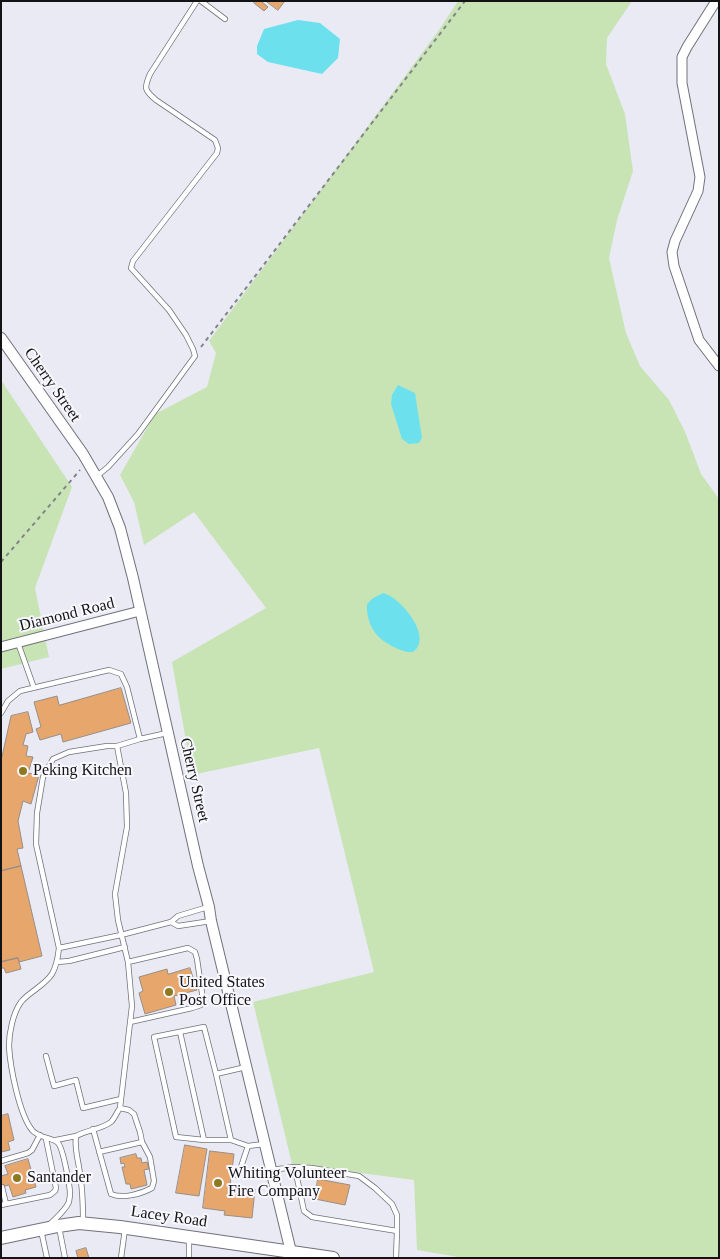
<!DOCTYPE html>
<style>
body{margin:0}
#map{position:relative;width:720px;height:1259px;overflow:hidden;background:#e9eaf4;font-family:"Times New Roman",serif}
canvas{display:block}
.frame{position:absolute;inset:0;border:2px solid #131316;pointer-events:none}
</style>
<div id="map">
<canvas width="720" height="1259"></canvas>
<div class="frame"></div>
</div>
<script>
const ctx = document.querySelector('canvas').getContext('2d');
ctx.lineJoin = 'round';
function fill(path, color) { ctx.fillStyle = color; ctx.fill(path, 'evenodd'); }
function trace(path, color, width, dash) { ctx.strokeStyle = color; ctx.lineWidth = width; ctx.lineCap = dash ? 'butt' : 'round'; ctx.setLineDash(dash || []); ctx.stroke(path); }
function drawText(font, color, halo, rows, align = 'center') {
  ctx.font = font + ' "Times New Roman",serif'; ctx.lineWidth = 4; ctx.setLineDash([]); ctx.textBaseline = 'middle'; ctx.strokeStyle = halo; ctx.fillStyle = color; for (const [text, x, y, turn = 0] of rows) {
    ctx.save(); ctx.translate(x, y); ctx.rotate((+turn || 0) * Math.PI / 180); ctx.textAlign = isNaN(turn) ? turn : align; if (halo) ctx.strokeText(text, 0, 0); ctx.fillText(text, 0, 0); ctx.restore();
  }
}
fill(new Path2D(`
 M 458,1 L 632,1 L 607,38 L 606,64 L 625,114 L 633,171 L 617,220 L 609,258 L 626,333 L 640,366 L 669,400 L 686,434 L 701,474 L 719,499 L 719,1258 L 464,1258 L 417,1250 L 414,1180 L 292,1164 L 253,1002 L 374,972 L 319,748 L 192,775 L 172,662 L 266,608 L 194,512 L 144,545 L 134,502 L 120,475 L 155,414 L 207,387 L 216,353 L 209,341 L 439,30 Z
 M 1,380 L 72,487 L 35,588 L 49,657 L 1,669 Z`), '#c8e4b5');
fill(new Path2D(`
 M 298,20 L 320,23 L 340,39 L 338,58 L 322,74 L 268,62 L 257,54 L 257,46 L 264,29 Z
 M 398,385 L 415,393 L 422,438 L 419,443 L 409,444 L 402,439 L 391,404 L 392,395 Z
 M 383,593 C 401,597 434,638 413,652 C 402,653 384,643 377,635 C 370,628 366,614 367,604 L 373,598 Z`), '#6ce1ed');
const building = new Path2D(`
 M 255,1 L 261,1 L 268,7 L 264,11 L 254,3 Z
 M 266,1 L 285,1 L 278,10 Z
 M 121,688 L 131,723 L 63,742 L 61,734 L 40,740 L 36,729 L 41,727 L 34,702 L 57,696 L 59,705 Z
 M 28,712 L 33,732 L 26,734 L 23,745 L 28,746 L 26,756 L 33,757 L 28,773 L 39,775 L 31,804 L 23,801 L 18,821 L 23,848 L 17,849 L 21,866 L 1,871 L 1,761 L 11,716 Z
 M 21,866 L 42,956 L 19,962 L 18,958 L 1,962 L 1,871 Z
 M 18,958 L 21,969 L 6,973 L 4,968 L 1,968 L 1,962 Z
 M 190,968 L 197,990 L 174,996 L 176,1005 L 145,1014 L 139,993 L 143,991 L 139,977 L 167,969 L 168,974 Z
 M 8,1114 L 14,1140 L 8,1142 L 10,1150 L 1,1152 L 1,1116 Z
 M 185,1145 L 207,1149 L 199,1196 L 176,1193 Z
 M 210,1151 L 234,1154 L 230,1186 L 255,1189 L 252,1218 L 224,1215 L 225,1211 L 203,1208 Z
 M 136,1154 L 137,1158 L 141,1158 L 142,1163 L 147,1162 L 149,1169 L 144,1170 L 147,1185 L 131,1189 L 130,1184 L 126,1184 L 122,1167 L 125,1167 L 124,1163 L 121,1164 L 120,1158 Z
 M 28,1159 L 36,1187 L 25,1190 L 26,1193 L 13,1197 L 9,1185 L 1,1187 L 1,1176 L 8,1174 L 5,1166 Z
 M 318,1179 L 350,1185 L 345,1205 L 315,1199 Z
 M 86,1248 L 89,1258 L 78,1258 L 76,1251 Z`);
fill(building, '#e7a76c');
trace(building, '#968e88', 1);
const service = new Path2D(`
 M 201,1 L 225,19
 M 97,476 L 108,467 L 138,434 L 195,356 L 193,349 L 186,335 L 169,310 L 131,268 L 133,261 L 217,153 L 218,148 L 215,140 L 156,100 C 144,90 144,88 150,74 L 197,1
 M 18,643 L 34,688
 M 1,713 L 8,701 L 20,691 L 109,670 L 121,674 L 127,687 L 140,739 L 167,733
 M 117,746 L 140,739
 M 208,907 L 178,916 L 171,922 L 178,926 L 211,921
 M 59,948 L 121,935 L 171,922
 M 57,962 L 69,961 L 125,947
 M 128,962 L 188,948 L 195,952 L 197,959 L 203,1000 L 201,1005 L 192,1008 L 130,1022
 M 180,1032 L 204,1140
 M 46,1056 L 54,1086 L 76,1080 L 83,1108 L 121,1099
 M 216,1074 L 246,1067
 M 93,1129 L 111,1194 C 123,1199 141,1194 152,1188 L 154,1181 L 150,1157 L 142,1142 L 140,1132 L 134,1114 L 129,1110 L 120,1108
 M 56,1140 L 76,1136
 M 231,1140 L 216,1074 L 204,1027 L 154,1037 L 176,1137 L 204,1140 L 231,1140 L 248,1146 L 264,1144
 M 99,1152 L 142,1142
 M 1,1161 L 28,1153 L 32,1150 L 40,1135
 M 294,1167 L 297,1178 L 304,1211 L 312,1217 L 397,1231 L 396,1258
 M 271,1170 L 294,1167 L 312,1168 L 359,1176 L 375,1188 L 392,1204 L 397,1215 L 397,1231
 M 238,1176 L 248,1146
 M 2,1187 L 6,1204
 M 1,1205 L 50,1195 L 55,1191 L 56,1188 L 46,1139
 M 49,1225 C 56,1218 65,1211 69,1202 C 69,1201 70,1196 70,1194 C 70,1186 63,1148 58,1143 C 54,1138 38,1138 32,1130 C 19,1114 10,1066 9,1046 C 9,1033 13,1013 21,1002 C 29,992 44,986 52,974 C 56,967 58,957 59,948 L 36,844 L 37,813 L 43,777 L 53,759 L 69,752 L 107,746 L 117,746 L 126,793 L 127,827 L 115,894 L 118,920 L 128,962 L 132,1006 L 120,1108 C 117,1112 115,1118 111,1122 C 102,1129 87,1130 76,1136 C 74,1149 79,1162 80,1175 C 83,1191 83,1206 83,1222
 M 59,1227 L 65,1258
 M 41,1230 L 47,1258
 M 189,1239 L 189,1258
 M 121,1258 L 125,1229`);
const minor = new Path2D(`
 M 716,1 L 687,47 L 682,57 L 682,83 L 700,177 L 698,191 L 675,241 L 672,252 L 674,266 L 699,340 L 719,366
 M 1,647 L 140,611`);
const tertiary = new Path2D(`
 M 1,338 L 83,454 L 108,497 L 120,528 L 133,578 L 198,866 L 209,907 L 211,921 L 291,1252`);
const primary = new Path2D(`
 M 1,1238 L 58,1226 L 79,1223 L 120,1227 L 333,1258`);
trace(service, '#70717a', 6);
trace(minor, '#70717a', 11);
trace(tertiary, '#70717a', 12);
trace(primary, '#70717a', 14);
trace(new Path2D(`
 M 201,347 L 465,1
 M 1,562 L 80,470`), '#83848a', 2, [4, 4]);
trace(service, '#fff', 4.5);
trace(minor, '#fff', 9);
trace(tertiary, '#fff', 10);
trace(primary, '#fff', 12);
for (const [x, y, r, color] of [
 [23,771,5,"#8f791e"],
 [169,992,5,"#8f791e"],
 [17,1178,5,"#8f791e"],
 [218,1183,5,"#8f791e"]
]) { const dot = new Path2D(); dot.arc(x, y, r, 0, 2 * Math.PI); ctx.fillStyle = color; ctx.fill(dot); trace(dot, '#f7f7fd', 2); }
drawText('16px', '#131316', '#f7f7fd', [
 ["Cherry Street",52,385,55],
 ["Diamond Road",67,615,-14],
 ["Cherry Street",194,780,77],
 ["Lacey Road",169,1217,8]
]);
drawText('16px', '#131316', '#f7f7fd', [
 ["Peking Kitchen",33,771],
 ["United States",179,983],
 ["Post Office",179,1001],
 ["Whiting Volunteer",228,1174],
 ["Fire Company",228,1192],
 ["Santander",27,1178]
], 'left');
</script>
